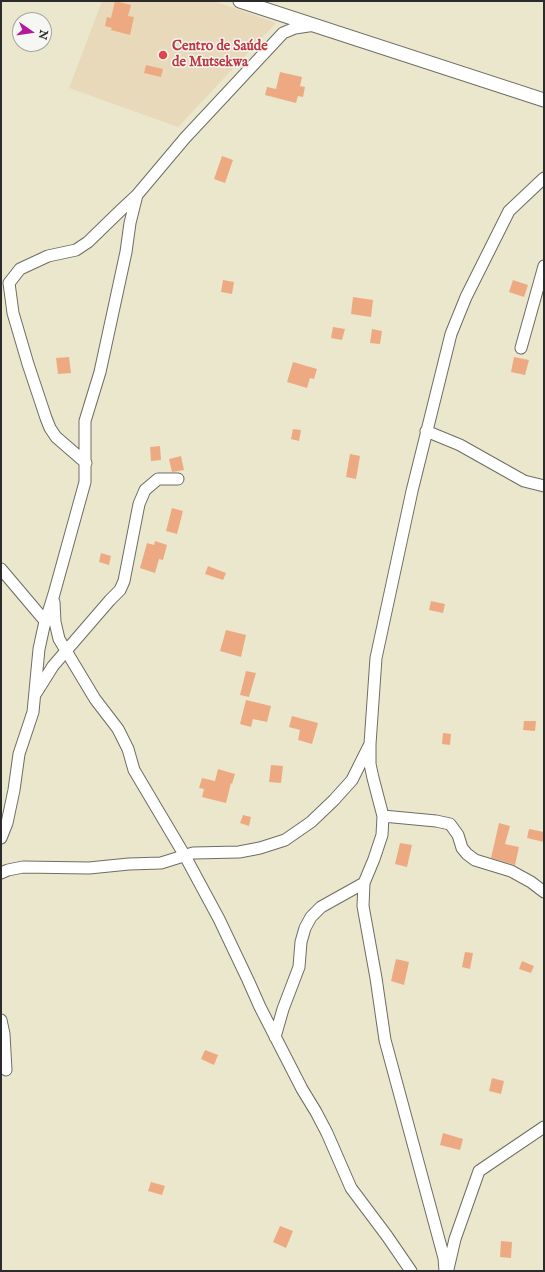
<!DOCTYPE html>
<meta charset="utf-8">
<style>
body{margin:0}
#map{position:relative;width:545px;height:1272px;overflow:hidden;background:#ebe7cd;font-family:"IM FELL English",serif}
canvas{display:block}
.frame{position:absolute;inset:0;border:2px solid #2b2b2b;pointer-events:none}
.north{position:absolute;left:12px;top:12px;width:40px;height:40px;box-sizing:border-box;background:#f6f6f2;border:1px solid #a5a5a2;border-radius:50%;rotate:103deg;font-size:11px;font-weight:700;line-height:16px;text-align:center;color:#2b2b2b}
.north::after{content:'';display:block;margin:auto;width:14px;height:18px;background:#b5179e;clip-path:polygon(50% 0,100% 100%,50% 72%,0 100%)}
</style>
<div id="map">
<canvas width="545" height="1272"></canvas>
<div class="frame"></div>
<div class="north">N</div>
</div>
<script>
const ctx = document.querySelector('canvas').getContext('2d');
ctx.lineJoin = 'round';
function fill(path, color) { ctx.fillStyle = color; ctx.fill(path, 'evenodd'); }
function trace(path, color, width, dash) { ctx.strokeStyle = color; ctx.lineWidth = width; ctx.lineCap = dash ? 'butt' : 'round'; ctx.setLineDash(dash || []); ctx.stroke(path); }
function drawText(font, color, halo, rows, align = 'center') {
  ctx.font = font + ' "IM FELL English",serif'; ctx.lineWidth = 3; ctx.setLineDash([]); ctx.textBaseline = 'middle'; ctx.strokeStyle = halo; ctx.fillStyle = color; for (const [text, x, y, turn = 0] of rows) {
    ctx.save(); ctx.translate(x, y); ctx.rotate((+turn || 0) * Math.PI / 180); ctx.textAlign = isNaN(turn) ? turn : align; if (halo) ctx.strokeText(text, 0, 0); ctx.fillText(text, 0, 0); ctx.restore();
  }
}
fill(new Path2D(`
 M 102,1 L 214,1 L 276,23 L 178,127 L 69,88 Z`), '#e8d9ba');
fill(new Path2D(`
 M 115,1 L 131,5 L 128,16 L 134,17 L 130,35 L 111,30 L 112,28 L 105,26 L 107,17 L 111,18 Z
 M 146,65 L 163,69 L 161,77 L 144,73 Z
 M 280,72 L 302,77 L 300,86 L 305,87 L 303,97 L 298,96 L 296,103 L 265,95 L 267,87 L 276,89 Z
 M 222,156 L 233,160 L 225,183 L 214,179 Z
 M 223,280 L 234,282 L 232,294 L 221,292 Z
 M 513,280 L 528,285 L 524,297 L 509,292 Z
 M 353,297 L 373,300 L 371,317 L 351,314 Z
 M 333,327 L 345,329 L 342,340 L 331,338 Z
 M 372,329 L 382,331 L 380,344 L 370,343 Z
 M 69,357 L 71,373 L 58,374 L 56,358 Z
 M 514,357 L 529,360 L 525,375 L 511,372 Z
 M 293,362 L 317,369 L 314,379 L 310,378 L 307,388 L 287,382 Z
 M 293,429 L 301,430 L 299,441 L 291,439 Z
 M 160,446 L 161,460 L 151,461 L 150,447 Z
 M 350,454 L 360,456 L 356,479 L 346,477 Z
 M 181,456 L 184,470 L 172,472 L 169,459 Z
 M 172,508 L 183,511 L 177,534 L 166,531 Z
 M 155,541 L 167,545 L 163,560 L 159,559 L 155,573 L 140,568 L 147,543 L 154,545 Z
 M 101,553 L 111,556 L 109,565 L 99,562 Z
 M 208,566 L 226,573 L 223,580 L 205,574 Z
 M 431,601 L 445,604 L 443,613 L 429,610 Z
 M 226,630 L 246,635 L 241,657 L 220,651 Z
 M 246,671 L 256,673 L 249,697 L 240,695 Z
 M 246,700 L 271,706 L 267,722 L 253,719 L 251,727 L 240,724 Z
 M 292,716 L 318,723 L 312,744 L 298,740 L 300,730 L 289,727 Z
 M 524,721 L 536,721 L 535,731 L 523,730 Z
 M 443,733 L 451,734 L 450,745 L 442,744 Z
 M 271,765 L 283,766 L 281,783 L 269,782 Z
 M 218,769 L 235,774 L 232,784 L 231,783 L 226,803 L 202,797 L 204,789 L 199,788 L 202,778 L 215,781 Z
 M 243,815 L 251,817 L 249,826 L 240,823 Z
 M 499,823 L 510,826 L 505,844 L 519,847 L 515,865 L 491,858 Z
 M 529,829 L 544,832 L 544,842 L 527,838 Z
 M 400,843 L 412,845 L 407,867 L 395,864 Z
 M 465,952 L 473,953 L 470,969 L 462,967 Z
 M 396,959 L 409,962 L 404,985 L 391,981 Z
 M 522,961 L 534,966 L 531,973 L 519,969 Z
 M 205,1050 L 218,1055 L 214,1065 L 201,1059 Z
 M 492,1078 L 504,1081 L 501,1094 L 489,1091 Z
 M 443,1133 L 463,1139 L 460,1150 L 440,1145 Z
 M 151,1182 L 165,1186 L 162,1195 L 148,1191 Z
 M 280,1226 L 293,1231 L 286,1248 L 273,1242 Z
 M 501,1241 L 512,1242 L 511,1258 L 500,1257 Z`), '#edaa82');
const minor = new Path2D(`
 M 521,348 L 544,266
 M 426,431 L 460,445 L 524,481 L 544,486
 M 86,463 L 56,437 L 50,428 L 46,418 L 28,364 L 13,313 L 9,283 L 20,269 L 48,256 L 76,250 L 88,242 L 123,208 L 137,195
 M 1,569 L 45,621
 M 54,602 L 55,622 L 59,639 L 95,699 L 118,729 L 128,749 L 134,770 L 185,856 L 219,919 L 248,980 L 260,1007 L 302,1089 L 316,1112 L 327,1133 L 351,1188 L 387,1236 L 411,1271
 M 36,693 L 53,666 L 110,600 L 120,590 L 124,581 L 139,504 L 145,490 L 158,479 L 178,479
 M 383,816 L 436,821 L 450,824 L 458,835 L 462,848 L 467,854 L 475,860 L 511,871 L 531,882 L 544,892
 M 1,838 L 7,823 L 14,790 L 19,754 L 33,712 L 39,649 L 44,626 L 54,594 L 85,482 L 85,421 L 100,372 L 126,252 L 130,223 L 137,195 L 185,138 L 283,33 L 295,28 L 315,25
 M 1,873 L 8,870 L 23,867 L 89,868 L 129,864 L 161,863 L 193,853 L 239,852 L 260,848 L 285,840 L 311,822 L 334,800 L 352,780 L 369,746
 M 1,1020 L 4,1034 L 6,1070
 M 275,1037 L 283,1009 L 299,967 L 301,942 L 305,928 L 311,917 L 321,907 L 364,883
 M 448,1269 L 455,1239 L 479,1171 L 544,1127
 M 445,1271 L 444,1258 L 385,1040 L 376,978 L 363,906 L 364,883 L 374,859 L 382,835 L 383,816 L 373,778 L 370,764 L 370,744 L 376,658 L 412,491 L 451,334 L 466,297 L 509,211 L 544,178`);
const tertiary = new Path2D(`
 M 240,1 L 544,100`);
trace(minor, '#6e6d64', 13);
trace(tertiary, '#6e6d64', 15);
trace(minor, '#fff', 11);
trace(tertiary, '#fff', 13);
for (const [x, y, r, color] of [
 [163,55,5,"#e0444e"]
]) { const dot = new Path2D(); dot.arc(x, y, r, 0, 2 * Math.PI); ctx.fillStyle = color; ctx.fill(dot); trace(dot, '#f6f6f2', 1.5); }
drawText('bold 14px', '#be3a42', '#f6f6f2', [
 ["Centro de Saúde",172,47],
 ["de Mutsekwa",172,63]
], 'left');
</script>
